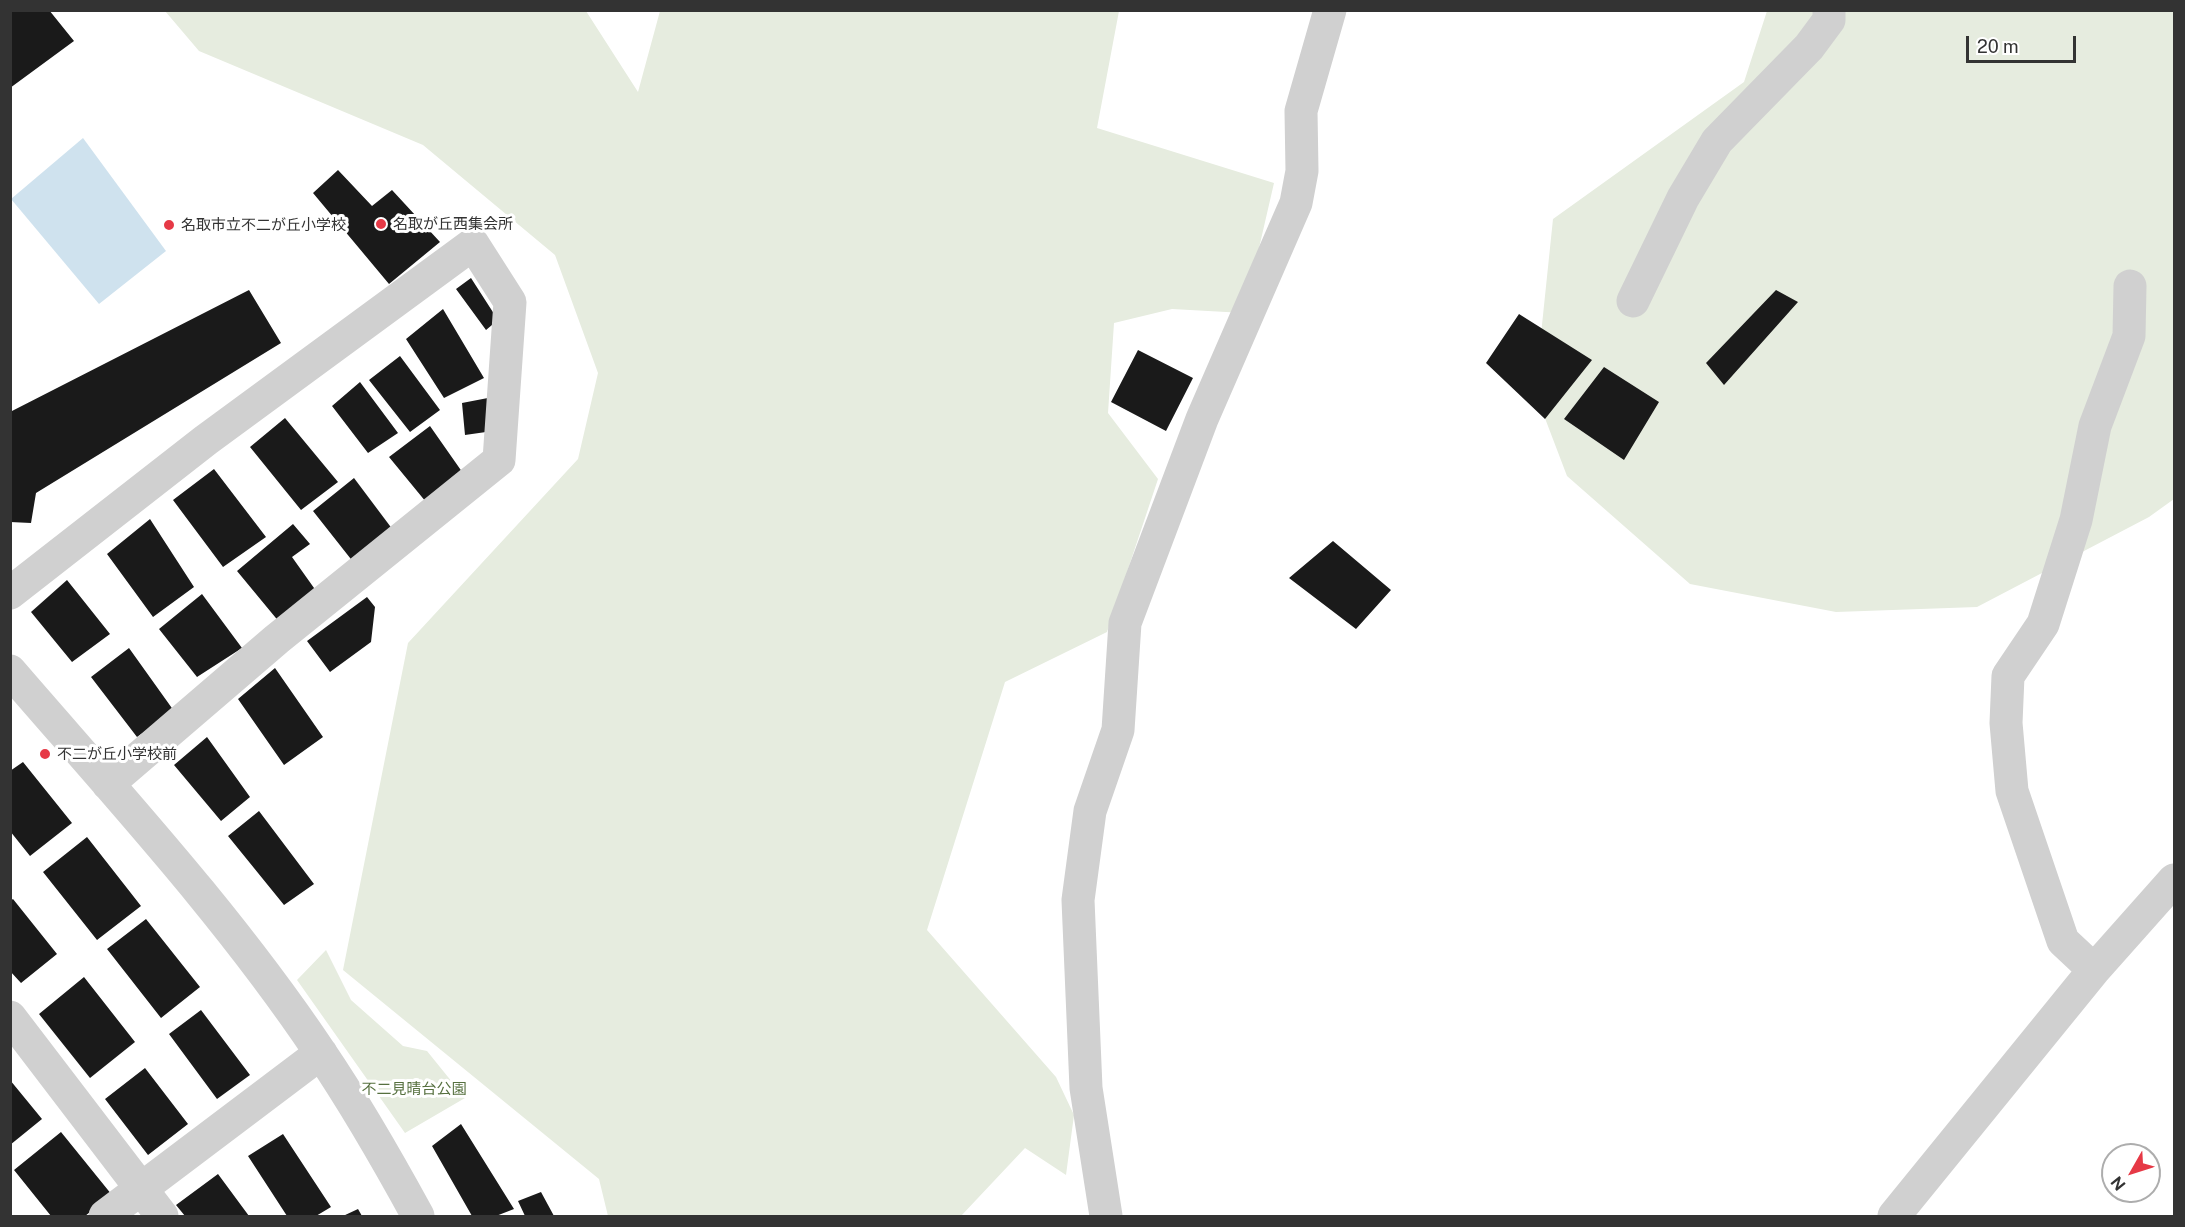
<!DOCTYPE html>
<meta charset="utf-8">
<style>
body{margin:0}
#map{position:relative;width:2185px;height:1227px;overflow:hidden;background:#fff;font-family:"Public Sans",sans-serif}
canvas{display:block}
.frame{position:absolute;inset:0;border:12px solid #333;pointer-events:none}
.north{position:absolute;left:2101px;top:1143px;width:60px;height:60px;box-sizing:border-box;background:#fff;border:2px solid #adadad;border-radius:50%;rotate:231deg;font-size:16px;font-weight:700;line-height:24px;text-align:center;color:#333}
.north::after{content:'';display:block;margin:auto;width:21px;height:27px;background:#e63946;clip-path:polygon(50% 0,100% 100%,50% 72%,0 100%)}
.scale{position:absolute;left:1966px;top:36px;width:110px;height:27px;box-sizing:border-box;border:3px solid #333;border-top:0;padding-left:8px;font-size:18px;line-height:21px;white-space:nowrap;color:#333;-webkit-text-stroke:4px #fff;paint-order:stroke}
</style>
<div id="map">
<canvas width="2185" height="1227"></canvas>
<div class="frame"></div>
<div class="north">N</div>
<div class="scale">20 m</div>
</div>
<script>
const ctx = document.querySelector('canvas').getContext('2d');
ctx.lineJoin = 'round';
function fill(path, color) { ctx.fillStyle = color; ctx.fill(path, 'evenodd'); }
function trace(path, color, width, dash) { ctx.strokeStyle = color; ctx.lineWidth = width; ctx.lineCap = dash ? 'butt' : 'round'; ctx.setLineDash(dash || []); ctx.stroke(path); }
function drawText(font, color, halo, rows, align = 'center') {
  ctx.font = font + ' "Public Sans","Noto Sans JP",sans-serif'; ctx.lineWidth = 6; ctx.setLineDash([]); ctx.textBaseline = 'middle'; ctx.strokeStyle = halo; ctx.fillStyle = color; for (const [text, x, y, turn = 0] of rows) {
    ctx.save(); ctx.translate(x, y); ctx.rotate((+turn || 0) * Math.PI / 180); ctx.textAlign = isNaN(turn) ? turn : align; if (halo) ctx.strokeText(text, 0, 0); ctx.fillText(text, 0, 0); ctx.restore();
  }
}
fill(new Path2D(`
 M 165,11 L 586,11 L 638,92 L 660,11 L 1119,11 L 1097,128 L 1274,183 L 1244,313 L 1172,309 L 1114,323 L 1108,413 L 1158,479 L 1107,632 L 1005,682 L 927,930 L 1056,1077 L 1074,1115 L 1066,1175 L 1025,1148 L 961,1216 L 608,1216 L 599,1179 L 343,970 L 408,643 L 578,459 L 598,373 L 555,255 L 423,145 L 199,51 Z
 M 1767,11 L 2174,11 L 2174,499 L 2149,517 L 1977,607 L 1836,612 L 1690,584 L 1567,476 L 1535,392 L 1553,219 L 1744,82 Z
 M 326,950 L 351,1000 L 403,1046 L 427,1051 L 465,1098 L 405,1133 L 297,980 Z`), '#e6ecdf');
fill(new Path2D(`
 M 83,138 L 166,251 L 99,304 L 11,199 Z`), '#cfe2ee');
fill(new Path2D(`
 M 10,10 L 49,10 L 74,41 L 10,88 Z
 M 338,170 L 372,206 L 392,190 L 440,242 L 389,284 L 313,193 Z
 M 471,278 L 498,320 L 486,330 L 456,289 Z
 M 249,290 L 281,343 L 36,493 L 31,523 L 10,522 L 10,412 Z
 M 1776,290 L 1798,302 L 1724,385 L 1706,363 Z
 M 443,309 L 484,378 L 444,398 L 406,339 Z
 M 1519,314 L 1592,360 L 1545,419 L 1486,363 Z
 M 1138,350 L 1193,378 L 1166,431 L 1111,402 Z
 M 400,356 L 440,410 L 410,432 L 369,380 Z
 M 1604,367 L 1659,402 L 1624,460 L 1564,419 Z
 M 360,382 L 398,433 L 368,453 L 332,406 Z
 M 493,397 L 493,431 L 465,435 L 462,403 Z
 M 285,418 L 338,482 L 301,510 L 250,447 Z
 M 430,426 L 465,476 L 426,502 L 389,457 Z
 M 214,469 L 266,537 L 223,567 L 173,500 Z
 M 354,478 L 396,534 L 354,563 L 313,511 Z
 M 150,519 L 194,587 L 153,617 L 107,554 Z
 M 293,524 L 310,544 L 292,557 L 319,595 L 280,623 L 237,571 Z
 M 1333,541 L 1391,590 L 1356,629 L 1289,578 Z
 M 67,580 L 110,634 L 72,662 L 31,612 Z
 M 202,594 L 242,648 L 197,677 L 159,629 Z
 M 367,597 L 375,607 L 371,642 L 330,672 L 307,641 Z
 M 129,648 L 174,711 L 137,737 L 91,677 Z
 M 275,668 L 323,737 L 284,765 L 238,699 Z
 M 207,737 L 250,797 L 221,821 L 174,765 Z
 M 23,762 L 72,823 L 30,856 L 10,831 L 10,771 Z
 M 259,811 L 314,884 L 284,905 L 228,836 Z
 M 87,837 L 141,906 L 97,940 L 43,872 Z
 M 13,899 L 57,954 L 21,983 L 10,971 L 10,901 Z
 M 146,919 L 200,987 L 161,1018 L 107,949 Z
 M 84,977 L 135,1042 L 90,1078 L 39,1014 Z
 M 201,1010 L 250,1075 L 217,1099 L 169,1034 Z
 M 145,1068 L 188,1124 L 148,1155 L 105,1099 Z
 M 10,1080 L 42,1119 L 10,1145 Z
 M 461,1124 L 514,1209 L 496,1216 L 472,1216 L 432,1146 Z
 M 61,1132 L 112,1195 L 85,1216 L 51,1216 L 14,1170 Z
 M 283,1134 L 331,1207 L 316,1216 L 287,1216 L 248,1156 Z
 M 218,1174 L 249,1216 L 185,1216 L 176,1205 Z
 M 541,1192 L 554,1216 L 525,1216 L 518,1201 Z
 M 358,1209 L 362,1216 L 343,1216 Z`), '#1a1a1a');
trace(new Path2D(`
 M 1633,301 L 1683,198 L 1717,141 L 1809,47 L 1829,20 L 1829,10
 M 10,593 L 206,440 L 473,244 L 510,302 L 499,460 L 277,639 L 108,784
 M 10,671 C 117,795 229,916 320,1052 C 356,1105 388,1161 418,1216
 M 2094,970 L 2063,941 L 2012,791 L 2006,723 L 2008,676 L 2043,624 L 2076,520 L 2095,426 L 2129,336 L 2130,286
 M 10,1017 L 162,1216
 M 105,1216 L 321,1053
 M 1106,1216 L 1086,1088 L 1078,900 L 1090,811 L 1118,730 L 1125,623 L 1202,419 L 1296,203 L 1302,171 L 1301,111 L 1330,10
 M 1894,1216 L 2094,970 L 2174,880`), '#d0d0d0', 33);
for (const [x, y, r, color] of [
 [381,224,6,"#e63946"],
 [169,225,6,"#e63946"],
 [45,754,6,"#e63946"]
]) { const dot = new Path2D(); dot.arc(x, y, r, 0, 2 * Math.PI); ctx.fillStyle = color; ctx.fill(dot); trace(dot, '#fff', 2); }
drawText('15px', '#333', '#fff', [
 ["名取が丘西集会所",393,224],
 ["名取市立不二が丘小学校",181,225],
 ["不二が丘小学校前",57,754]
], 'left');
drawText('15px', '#56703f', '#fff', [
 ["不二見晴台公園",414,1089]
]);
</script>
